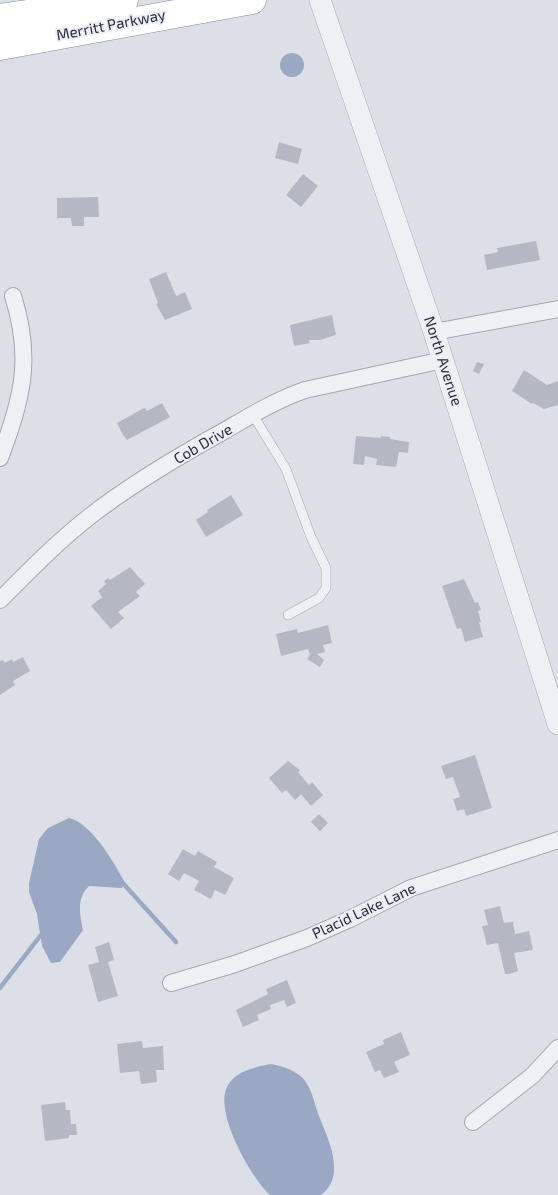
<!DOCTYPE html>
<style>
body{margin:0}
canvas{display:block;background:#dddfe6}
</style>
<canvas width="558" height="1195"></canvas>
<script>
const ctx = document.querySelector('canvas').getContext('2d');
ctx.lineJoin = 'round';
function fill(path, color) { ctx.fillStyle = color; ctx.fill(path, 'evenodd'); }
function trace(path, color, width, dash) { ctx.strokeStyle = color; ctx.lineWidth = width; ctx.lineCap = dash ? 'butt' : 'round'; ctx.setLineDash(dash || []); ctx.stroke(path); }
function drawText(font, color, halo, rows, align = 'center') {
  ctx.font = font + ' "Exo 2",sans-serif'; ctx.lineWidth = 4; ctx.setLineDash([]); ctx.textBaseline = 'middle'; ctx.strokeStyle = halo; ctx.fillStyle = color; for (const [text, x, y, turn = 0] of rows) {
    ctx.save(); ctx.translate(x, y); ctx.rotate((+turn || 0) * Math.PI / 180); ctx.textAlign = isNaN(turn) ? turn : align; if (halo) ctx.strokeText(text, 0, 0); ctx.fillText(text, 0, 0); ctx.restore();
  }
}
fill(new Path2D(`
 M280 65a12 12 0 1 1 24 0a12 12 0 1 1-24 0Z
 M 69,818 C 91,823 114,862 124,881 L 122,888 L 89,886 C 76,899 80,914 83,930 L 60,962 L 51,963 L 42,946 L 37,914 L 29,892 L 29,883 L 39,839 L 48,828 Z
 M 271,1064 C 283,1066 301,1072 307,1084 C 313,1093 315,1106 319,1116 C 328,1139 347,1176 321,1195 L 270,1195 C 251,1178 214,1112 227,1087 C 235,1071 255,1067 271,1064 Z`), '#9aa8c4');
trace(new Path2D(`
 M 120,880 L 176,942
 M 0,988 L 44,931`), '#9aa8c4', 4.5);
fill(new Path2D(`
 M 279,142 L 302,149 L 298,164 L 275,158 Z
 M 303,174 L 318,186 L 301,207 L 286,195 Z
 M 98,197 L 99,217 L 84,217 L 84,226 L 72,226 L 71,218 L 57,218 L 57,198 Z
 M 536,241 L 540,260 L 487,270 L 484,255 L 498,252 L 497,248 Z
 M 166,272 L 176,296 L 185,292 L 192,309 L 165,320 L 156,304 L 158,303 L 149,279 Z
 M 332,315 L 336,335 L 320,340 L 309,340 L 310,343 L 294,346 L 290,325 Z
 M 477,362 L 484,364 L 479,374 L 473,371 Z
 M 524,370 L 547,385 L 558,381 L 558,405 L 544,409 L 533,403 L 532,404 L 512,391 Z
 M 162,403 L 170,417 L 127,440 L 123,435 L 117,423 L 142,409 L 145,408 L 147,411 Z
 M 356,436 L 381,438 L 381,436 L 390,437 L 390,439 L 409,442 L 408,453 L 399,452 L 396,467 L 376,465 L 377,459 L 365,456 L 364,465 L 353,464 Z
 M 231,495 L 243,515 L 206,537 L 196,520 L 208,512 L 207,510 Z
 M 130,567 L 145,584 L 136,592 L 140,596 L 118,612 L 124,618 L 111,629 L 91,606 L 102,597 L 98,591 L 106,584 L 104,581 L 108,578 L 110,580 Z
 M 464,579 L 475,603 L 478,602 L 481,610 L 478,611 L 481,622 L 479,622 L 483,637 L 465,642 L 461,628 L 457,629 L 442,586 Z
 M 328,625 L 332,643 L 323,645 L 325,652 L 317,654 L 324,660 L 320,667 L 307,659 L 310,655 L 308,649 L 281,656 L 276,634 L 297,629 L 298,633 Z
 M 23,657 L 30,671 L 13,681 L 15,685 L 0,695 L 0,661 L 3,660 L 5,663 L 12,659 L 13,662 Z
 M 475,755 L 492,808 L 466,816 L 464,809 L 457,811 L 453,799 L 460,797 L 453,777 L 446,779 L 441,766 Z
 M 288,761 L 300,770 L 298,772 L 309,785 L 312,782 L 323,795 L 311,806 L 301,794 L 295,800 L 286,790 L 282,793 L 269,778 Z
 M 319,814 L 328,823 L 320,831 L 311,822 Z
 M 183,849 L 195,856 L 198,851 L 217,862 L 214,867 L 234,878 L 225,895 L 215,890 L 211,899 L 194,890 L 199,881 L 184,873 L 179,881 L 168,874 Z
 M 500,906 L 504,923 L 513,922 L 515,934 L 529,931 L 533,950 L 514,953 L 518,971 L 509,974 L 505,974 L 498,943 L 487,945 L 482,926 L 488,925 L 484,910 Z
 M 109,942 L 114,960 L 108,962 L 118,996 L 98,1002 L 88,965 L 99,962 L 95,947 Z
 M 287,980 L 296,1003 L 287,1007 L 284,1000 L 270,1005 L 271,1009 L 257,1015 L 259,1020 L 243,1027 L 236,1010 L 268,994 L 266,989 Z
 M 401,1032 L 410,1055 L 394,1062 L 399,1072 L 384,1078 L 380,1070 L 375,1072 L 366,1052 L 384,1044 L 383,1040 Z
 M 142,1041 L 143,1048 L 163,1046 L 164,1070 L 156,1070 L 157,1082 L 141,1084 L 139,1071 L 120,1073 L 117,1044 Z
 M 65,1102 L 66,1110 L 70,1110 L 71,1124 L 76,1124 L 77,1135 L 69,1135 L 69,1138 L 45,1141 L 41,1105 Z`), '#b4b8c2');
const service = new Path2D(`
 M 253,415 L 286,469 L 311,537 L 326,568 L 326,588 L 319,598 L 288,615`);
const minor = new Path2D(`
 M 434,332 L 558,309
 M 0,458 C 22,399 33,359 13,296
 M 0,600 C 29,571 57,542 89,517 C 131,484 177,457 224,431 C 250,416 276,400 305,390 L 443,360
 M 171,983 L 235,964 L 307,938 L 350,919 L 411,888 L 558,840
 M 473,1122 L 532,1076 L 558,1048`);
const tertiary = new Path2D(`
 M 320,0 L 434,332 L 558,724`);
const motorway = new Path2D(`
 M 0,18 L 124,0
 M 0,46 L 252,0`);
trace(service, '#a3a6af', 10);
trace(minor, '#a3a6af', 18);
trace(tertiary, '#a3a6af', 22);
trace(motorway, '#858b9b', 29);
trace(service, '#eff0f4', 9);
trace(minor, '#eff0f4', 16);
trace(tertiary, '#eff0f4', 21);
trace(motorway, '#fff', 28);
drawText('15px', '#282c3b', '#eceef4', [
 ["Merritt Parkway",111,25,-11],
 ["North Avenue",443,361,72],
 ["Cob Drive",203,444,-30],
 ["Placid Lake Lane",364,911,-25]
]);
</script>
